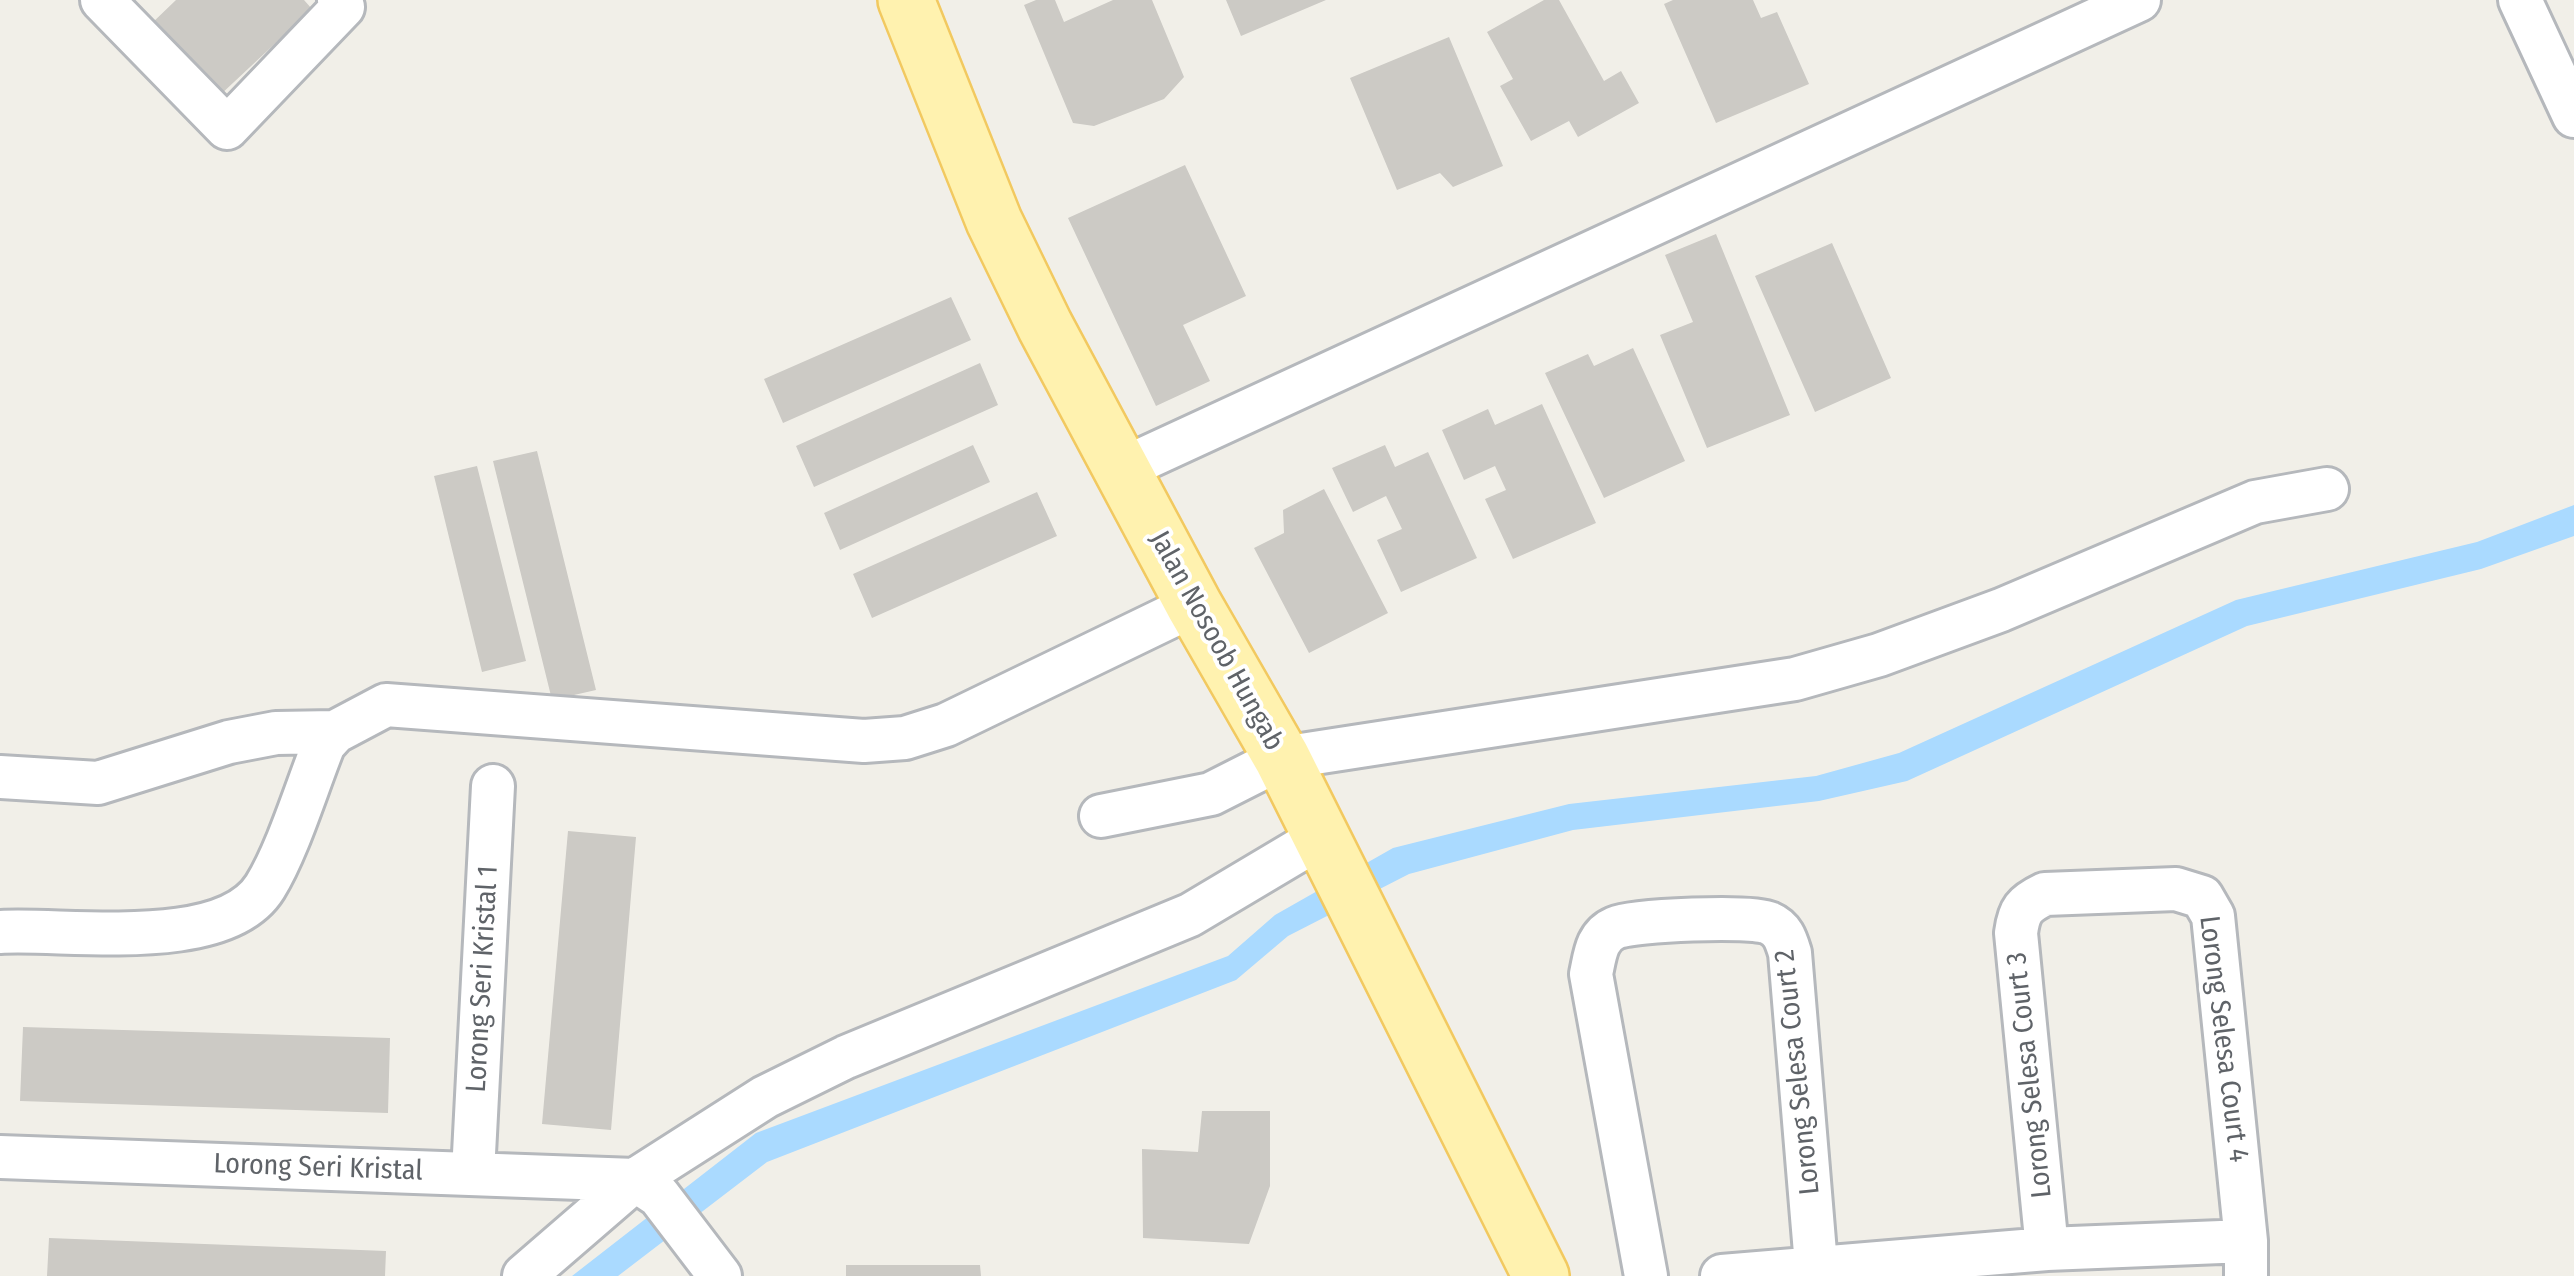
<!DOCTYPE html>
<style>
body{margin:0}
canvas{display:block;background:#f1efe8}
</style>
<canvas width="2574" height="1276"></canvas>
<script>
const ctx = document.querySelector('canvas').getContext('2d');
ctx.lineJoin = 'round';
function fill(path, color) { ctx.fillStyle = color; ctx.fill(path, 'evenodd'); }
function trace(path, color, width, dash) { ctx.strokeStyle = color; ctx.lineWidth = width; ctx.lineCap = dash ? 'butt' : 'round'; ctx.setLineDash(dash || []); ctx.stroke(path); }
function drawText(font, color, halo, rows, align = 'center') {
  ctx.font = font + ' "Fira Sans Condensed",sans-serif'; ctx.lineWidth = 8; ctx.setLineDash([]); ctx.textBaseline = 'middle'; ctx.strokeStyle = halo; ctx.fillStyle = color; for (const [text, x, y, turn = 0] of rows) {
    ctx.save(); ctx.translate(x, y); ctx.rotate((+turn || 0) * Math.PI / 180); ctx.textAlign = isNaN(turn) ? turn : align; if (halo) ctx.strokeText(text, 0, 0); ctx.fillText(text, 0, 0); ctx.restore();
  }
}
fill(new Path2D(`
 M 2574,505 L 2574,536 L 2481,569 L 2247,626 L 1907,781 L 1819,801 L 1573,830 L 1409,874 L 1288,936 L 1236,980 L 767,1162 L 618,1276 L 572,1276 L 756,1133 L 1228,956 L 1275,915 L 1393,848 L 1569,804 L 1816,776 L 1899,753 L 2236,600 L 2477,542 Z`), '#aadaff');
fill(new Path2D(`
 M 176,0 L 304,0 L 312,9 L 218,97 L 150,25 Z
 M 1036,0 L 1055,0 L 1064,22 L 1113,0 L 1152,0 L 1184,77 L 1164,99 L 1094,126 L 1073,123 L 1024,5 Z
 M 1226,0 L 1326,0 L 1241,36 Z
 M 1544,0 L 1559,0 L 1604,81 L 1621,71 L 1639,103 L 1578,137 L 1569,121 L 1531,141 L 1500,86 L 1513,79 L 1487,32 Z
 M 1673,0 L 1753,0 L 1761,18 L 1777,12 L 1809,84 L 1716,123 L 1664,4 Z
 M 1449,37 L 1503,166 L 1453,187 L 1440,173 L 1397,190 L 1350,78 Z
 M 1185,165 L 1246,296 L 1183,325 L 1210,381 L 1156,406 L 1068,218 Z
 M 1716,234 L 1790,415 L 1707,448 L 1660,335 L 1693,322 L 1665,255 Z
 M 1832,243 L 1891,378 L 1815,412 L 1755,276 Z
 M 951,297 L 971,340 L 783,423 L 764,379 Z
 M 1633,348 L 1685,461 L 1604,498 L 1545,373 L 1588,354 L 1594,366 Z
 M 980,363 L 998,405 L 814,487 L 796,446 Z
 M 1542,404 L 1596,523 L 1513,559 L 1485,499 L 1506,490 L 1495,466 L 1464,480 L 1442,430 L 1488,409 L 1495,425 Z
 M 973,445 L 990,482 L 840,550 L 824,513 Z
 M 1385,445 L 1395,467 L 1428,452 L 1477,558 L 1401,592 L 1377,540 L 1402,529 L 1386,496 L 1353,512 L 1332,468 Z
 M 537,451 L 596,690 L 552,700 L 493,461 Z
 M 477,466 L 526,661 L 482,672 L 434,476 Z
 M 1324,489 L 1388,613 L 1309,653 L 1254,548 L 1284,533 L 1283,510 Z
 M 1037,492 L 1057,536 L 872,618 L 853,574 Z
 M 568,831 L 636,837 L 611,1130 L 542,1124 Z
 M 23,1027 L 390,1038 L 388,1113 L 20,1101 Z
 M 1202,1111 L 1270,1111 L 1270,1186 L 1249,1244 L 1143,1238 L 1142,1149 L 1198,1152 Z
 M 49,1238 L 386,1251 L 385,1276 L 47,1276 Z
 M 846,1265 L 980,1265 L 981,1276 L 846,1276 Z`), '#cccac5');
const minor = new Path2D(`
 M 102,0 L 227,128 L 343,7 L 339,0
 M 2520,0 L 2574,116
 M 1122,469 L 2139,0
 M 0,777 L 98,783 L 229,742 L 276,733 L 335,732
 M 1101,816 L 1211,794 L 1282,758 L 1795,679 L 1879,655 L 2001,610 L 2255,502 L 2327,489
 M 0,932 C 69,928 224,953 265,887 C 288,850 307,786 324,744 L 335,732 L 386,705 L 864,741 L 905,738 L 946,725 L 1194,605
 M 0,1157 L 635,1180 L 659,1196 L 720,1276
 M 473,1173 L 493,786
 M 2047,1249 L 2016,933 C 2019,910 2024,904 2045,894 L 2176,889 L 2202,897 L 2213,916 L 2246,1241 L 2246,1276
 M 524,1276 L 635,1180 L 765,1097 L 846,1057 L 1190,915 L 1321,837
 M 1646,1276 L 1591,974 C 1595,956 1596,936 1615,928 C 1634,920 1752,915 1769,923 C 1783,929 1786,940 1790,953 L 1816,1265
 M 1722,1276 L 2047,1249 L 2246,1241`);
const major = new Path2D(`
 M 906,0 L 994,221 L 1045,326 L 1194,605 L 1282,758 L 1541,1276`);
trace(minor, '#b5b8bc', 48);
trace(major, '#f2c960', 60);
trace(minor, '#fff', 42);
trace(major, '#fff2af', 55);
drawText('28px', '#5f6368', '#fff', [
 ["Jalan Nosoob Hungab",1216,641,61],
 ["Lorong Seri Kristal 1",483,979,-87],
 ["Lorong Selesa Court 4",2223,1039,83],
 ["Lorong Selesa Court 2",1798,1072,-96],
 ["Lorong Selesa Court 3",2030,1075,-96],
 ["Lorong Seri Kristal",318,1168,2]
]);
</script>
